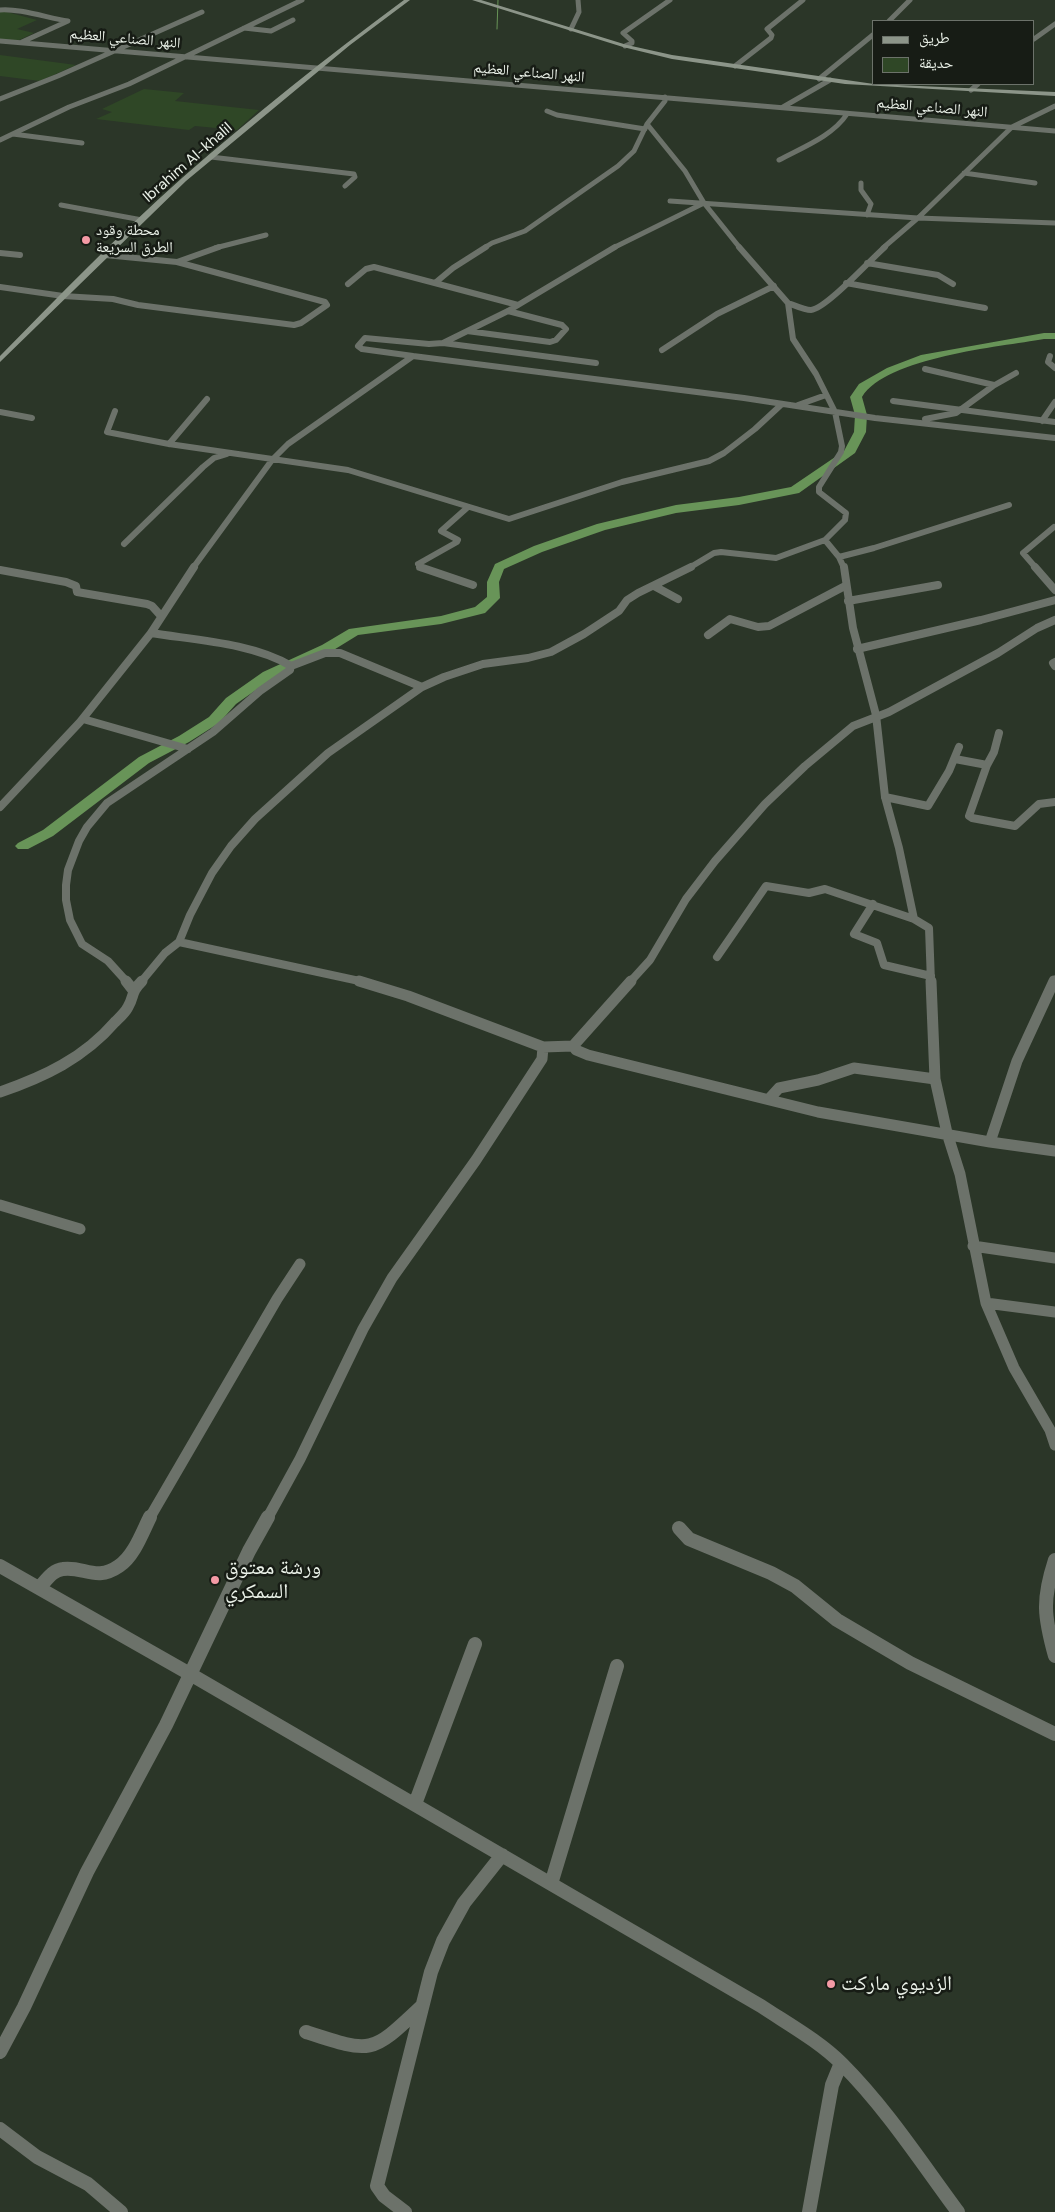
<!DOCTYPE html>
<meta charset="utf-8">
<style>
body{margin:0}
#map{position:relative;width:1055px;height:2212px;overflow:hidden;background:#2b3628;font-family:"DM Sans","Noto Naskh Arabic",sans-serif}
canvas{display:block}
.legend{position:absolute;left:872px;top:20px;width:162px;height:65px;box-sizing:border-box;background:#171c15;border:1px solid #6c726a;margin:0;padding:6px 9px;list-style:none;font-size:15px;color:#ebf2e9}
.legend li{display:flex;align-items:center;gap:10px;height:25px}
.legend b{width:25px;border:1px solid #6c726a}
</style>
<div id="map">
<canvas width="1055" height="2212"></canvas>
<ul class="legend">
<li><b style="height:6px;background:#8c9589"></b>طريق</li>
<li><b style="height:14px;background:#2f4726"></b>حديقة</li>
</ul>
</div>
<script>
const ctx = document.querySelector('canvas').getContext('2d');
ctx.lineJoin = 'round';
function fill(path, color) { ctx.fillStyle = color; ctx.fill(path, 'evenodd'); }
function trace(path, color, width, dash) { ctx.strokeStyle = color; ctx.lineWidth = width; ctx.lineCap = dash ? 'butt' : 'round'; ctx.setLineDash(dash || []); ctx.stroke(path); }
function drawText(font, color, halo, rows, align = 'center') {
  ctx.font = font + ' "DM Sans","Noto Naskh Arabic",sans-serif'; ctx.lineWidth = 5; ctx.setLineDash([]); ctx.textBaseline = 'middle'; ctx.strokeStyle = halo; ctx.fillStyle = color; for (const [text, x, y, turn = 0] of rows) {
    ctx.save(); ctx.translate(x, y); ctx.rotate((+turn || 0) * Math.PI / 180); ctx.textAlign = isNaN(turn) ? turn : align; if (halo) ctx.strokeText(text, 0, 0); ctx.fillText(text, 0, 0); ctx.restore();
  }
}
fill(new Path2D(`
 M 3,11 L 37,20 L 17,29 L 34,33 L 17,41 L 0,40 L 0,12 Z
 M 0,55 L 76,65 L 40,81 L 0,76 Z
 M 144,89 L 184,93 L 175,101 L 259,110 L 237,130 L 195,126 L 189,130 L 96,119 L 112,112 L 102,109 Z`), '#2f4726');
trace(new Path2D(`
 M 497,29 L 498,0`), '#689458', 1);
fill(new Path2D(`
 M 1044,333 L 1055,333 L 1055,339 L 1044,339 C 999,347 887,357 862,397 L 867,415 L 866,432 L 855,453 L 799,493 L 739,505 L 676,513 L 605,530 L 542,552 L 504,569 L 499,582 L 500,598 L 485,613 L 441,624 L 358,635 L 332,651 L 273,678 L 236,704 L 219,723 L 189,742 L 149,763 L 53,836 L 28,849 L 18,849 L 15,846 L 18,843 L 43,830 L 139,757 L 179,736 L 209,717 L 226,698 L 263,672 L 322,645 L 349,629 L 441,616 L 475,607 L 487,597 L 487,582 L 495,564 L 534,546 L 597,524 L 676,505 L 739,497 L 791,487 L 844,451 L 854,432 L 855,415 L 850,397 L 859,384 L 887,368 L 921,355 Z`), '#689458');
trace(new Path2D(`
 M 0,10 C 19,8 48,18 68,21 L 22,42
 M 889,21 L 910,0
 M 244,28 L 271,31 L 293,20
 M 571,29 L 579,12 L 578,0
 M 1034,39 L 1055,24
 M 0,41 L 1055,131
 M 625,46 L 632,43 L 632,41 L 623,33 L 670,0
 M 735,66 L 771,38 L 772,35 L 767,29 L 803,0
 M 819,79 L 874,34
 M 971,90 L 978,84
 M 0,99 L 58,76 L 202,12
 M 783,107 L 830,80
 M 547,111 L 557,115 L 645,129
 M 647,124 L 685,171 L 704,203 L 740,248
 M 13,134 L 82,143
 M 0,140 L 69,107 L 129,84 L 302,0
 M 211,157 L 354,174 L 355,177 L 345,186
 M 779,160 C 801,148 833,136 847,114
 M 964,173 L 1035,183
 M 861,183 L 861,190 L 871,204 L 867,215
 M 670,201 L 918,218 L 1055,223
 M 61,205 L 142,220
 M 215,248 L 266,235
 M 484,248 L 492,243 L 525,231 L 618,166 L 634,151 L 647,124 L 665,101 L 665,97
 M 613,248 L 704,203
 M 883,248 L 919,217 L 1012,127 L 1055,106`), '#6c726a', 5);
trace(new Path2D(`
 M 0,253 L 20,255
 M 177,262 L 219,247
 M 867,263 L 938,275 L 953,284
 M 435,283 L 453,268 L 486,247
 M 846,283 L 985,308
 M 348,284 L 366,269 L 374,267 L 518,305
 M 0,287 L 63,296 L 113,299 L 138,305 L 294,325 L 301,323 L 327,305 L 325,302 L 177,262 L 105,255
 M 788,303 C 794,305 804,310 811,310 C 826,309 871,259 885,247
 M 467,331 L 550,342 L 556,340 L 566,329 L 562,325 L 508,311
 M 443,343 L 508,311 L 615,247
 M 662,350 L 717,314 L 774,286
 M 413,356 L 744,398 L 875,418 L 1055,438
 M 1050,356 L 1048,362 L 1055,368
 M 925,369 L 994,385
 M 893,401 L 1055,422
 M 798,405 L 826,395
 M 115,411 L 107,432 L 169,444 L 348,470 L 509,519 L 622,482 L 709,461 L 724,453 L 755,429 L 782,404
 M 0,412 L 32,418
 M 925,419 L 956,413 L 993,386 L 1016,373
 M 1042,421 L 1055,402
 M 169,444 L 207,399
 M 825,540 L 839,557 L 844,568
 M 124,544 L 203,467 L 214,458 L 227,454
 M 839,557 L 874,548 L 1009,505
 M 193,568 L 272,460 L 288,444 L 413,356 L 362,349 L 358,346 L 365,338 L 429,344 L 443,343 L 596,363
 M 421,568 L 418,564 L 457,542 L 458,540 L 441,531 L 468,507
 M 689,568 L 714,553 L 721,552 L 776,558 L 825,540 L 845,520 L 846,513 L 819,492 L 819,487 L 841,452 L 842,446 L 835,412 L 816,374 L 793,339 L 788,303 L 739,247
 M 1036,568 L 1023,553 L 1054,527`), '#6c726a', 6);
trace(new Path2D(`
 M 420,567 L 473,585
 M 844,567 L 853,628 L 876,715 L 885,797 L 899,848 L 914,919 L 929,928 L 931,982
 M 1035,567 L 1055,590
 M 0,570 L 66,582 L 76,586 L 77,592 L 147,604 L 152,606 L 161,616
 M 654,586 L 678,599
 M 848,601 L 938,585
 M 708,635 L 730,619 L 758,627 L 769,626 L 845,586
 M 857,649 L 981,620 L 1055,600
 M 1055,662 L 1053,663 L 1055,666
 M 291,666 L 325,653 L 340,653 L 422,687
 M 83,719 L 188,749
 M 955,759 L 987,765 L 969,816 L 972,818 L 1015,826 L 1039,804 L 1055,802
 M 987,765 L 994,752 L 999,733
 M 885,797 L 928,806 L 949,771 L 959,747
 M 0,807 L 80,722 L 151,633 L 194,567
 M 873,904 L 854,934 L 877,943 L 884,965 L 931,976
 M 179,942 L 364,982
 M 717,957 L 766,886 L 809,893 L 825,889 L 914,919
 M 127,982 L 108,961 L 82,944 L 70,920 L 66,900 L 66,885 L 68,870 L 79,841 L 87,827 L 107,803 L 213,732 L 260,691 L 290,670 L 291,666 C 253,643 194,640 151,633
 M 141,982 L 165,953 L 179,942 L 190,915 L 212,873 L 231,846 L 255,819 L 328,753 L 422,687 L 444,677 L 483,664 L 528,658 L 551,652 L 584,634 L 619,611 L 627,600 L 638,593 L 691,567
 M 630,982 L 650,960 L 686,899 L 715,861 L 765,804 L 805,766 L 853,726 L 889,712 L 998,653 L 1037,628 L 1055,620
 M 1054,982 L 1055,980`), '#6c726a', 8);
trace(new Path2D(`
 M 126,981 L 133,990
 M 359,981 L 408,996 L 543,1047
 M 931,981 L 935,1079 L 947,1133 L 960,1174 L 986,1303 L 1014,1368 L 1050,1430 L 1055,1445
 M 573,1046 L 576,1050 L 588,1055 L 818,1112 L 990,1142 L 1055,1151
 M 0,1092 C 44,1077 84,1058 115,1022 C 119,1018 125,1013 128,1007 C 135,995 130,993 142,981
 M 769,1099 L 779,1088 L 818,1080 L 854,1068 L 935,1079
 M 990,1142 L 1017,1061 L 1054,981
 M 0,1205 L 80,1229
 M 973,1246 L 1055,1258
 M 986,1303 L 1055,1312
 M 149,1519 L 277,1299 L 300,1264
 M 267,1519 L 300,1459 L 363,1329 L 392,1278 L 476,1160 L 542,1059 L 543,1047 L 573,1046 L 631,981`), '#6c726a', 11);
trace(new Path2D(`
 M 679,1528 L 689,1539 L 771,1573 L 795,1586 L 837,1620 L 910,1663 L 1055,1734
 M 1055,1560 C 1042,1600 1044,1616 1055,1656
 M 0,1566 L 190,1674 L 761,2006 C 788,2024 819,2041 842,2064 C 886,2108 921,2162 958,2212
 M 39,1588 C 46,1581 52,1570 63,1569 C 84,1566 96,1582 119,1566 C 134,1556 142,1533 150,1517
 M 415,1804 L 475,1644
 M 551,1884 L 617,1666
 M 306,2032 C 373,2054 371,2054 422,2006
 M 0,2052 L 24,2007 L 87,1872 L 166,1725 L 249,1551 L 268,1517
 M 0,2129 L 37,2157 L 88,2184 L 121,2212
 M 405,2212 L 384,2196 L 377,2186 L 431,1972 L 443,1941 L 464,1903 L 502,1855
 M 809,2212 L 832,2085 L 841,2063`), '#6c726a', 14);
fill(new Path2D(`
 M 404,0 L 410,0 L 350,45 L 186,181 L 0,362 L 0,356 C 59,296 119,234 182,178 C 253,116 328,56 404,0 Z
 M 472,0 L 481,0 L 627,45 L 672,55 L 874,84 L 1055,92 L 1055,96 L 845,84 L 672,59 L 623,47 Z`), '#8c9589');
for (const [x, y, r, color] of [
 [86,240,5,"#f49aa5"],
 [215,1580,5,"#f49aa5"],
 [831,1984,5,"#f49aa5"]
]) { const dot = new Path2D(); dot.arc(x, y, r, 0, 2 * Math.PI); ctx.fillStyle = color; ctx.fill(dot); trace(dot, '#171c15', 2); }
drawText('15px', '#ebf2e9', '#171c15', [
 ["النهر الصناعي العظيم",125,39,5],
 ["النهر الصناعي العظيم",529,73,5],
 ["النهر الصناعي العظيم",932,108,5],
 ["Ibrahim Al-khalil",188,163,-41]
]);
drawText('15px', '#ebf2e9', '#171c15', [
 ["محطة وقود",96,231],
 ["الطرق السريعة",96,248]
], 'left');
drawText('21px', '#ebf2e9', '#171c15', [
 ["ورشة معتوق",225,1568],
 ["السمكري",225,1592],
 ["الزديوي ماركت",841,1984]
], 'left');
</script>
